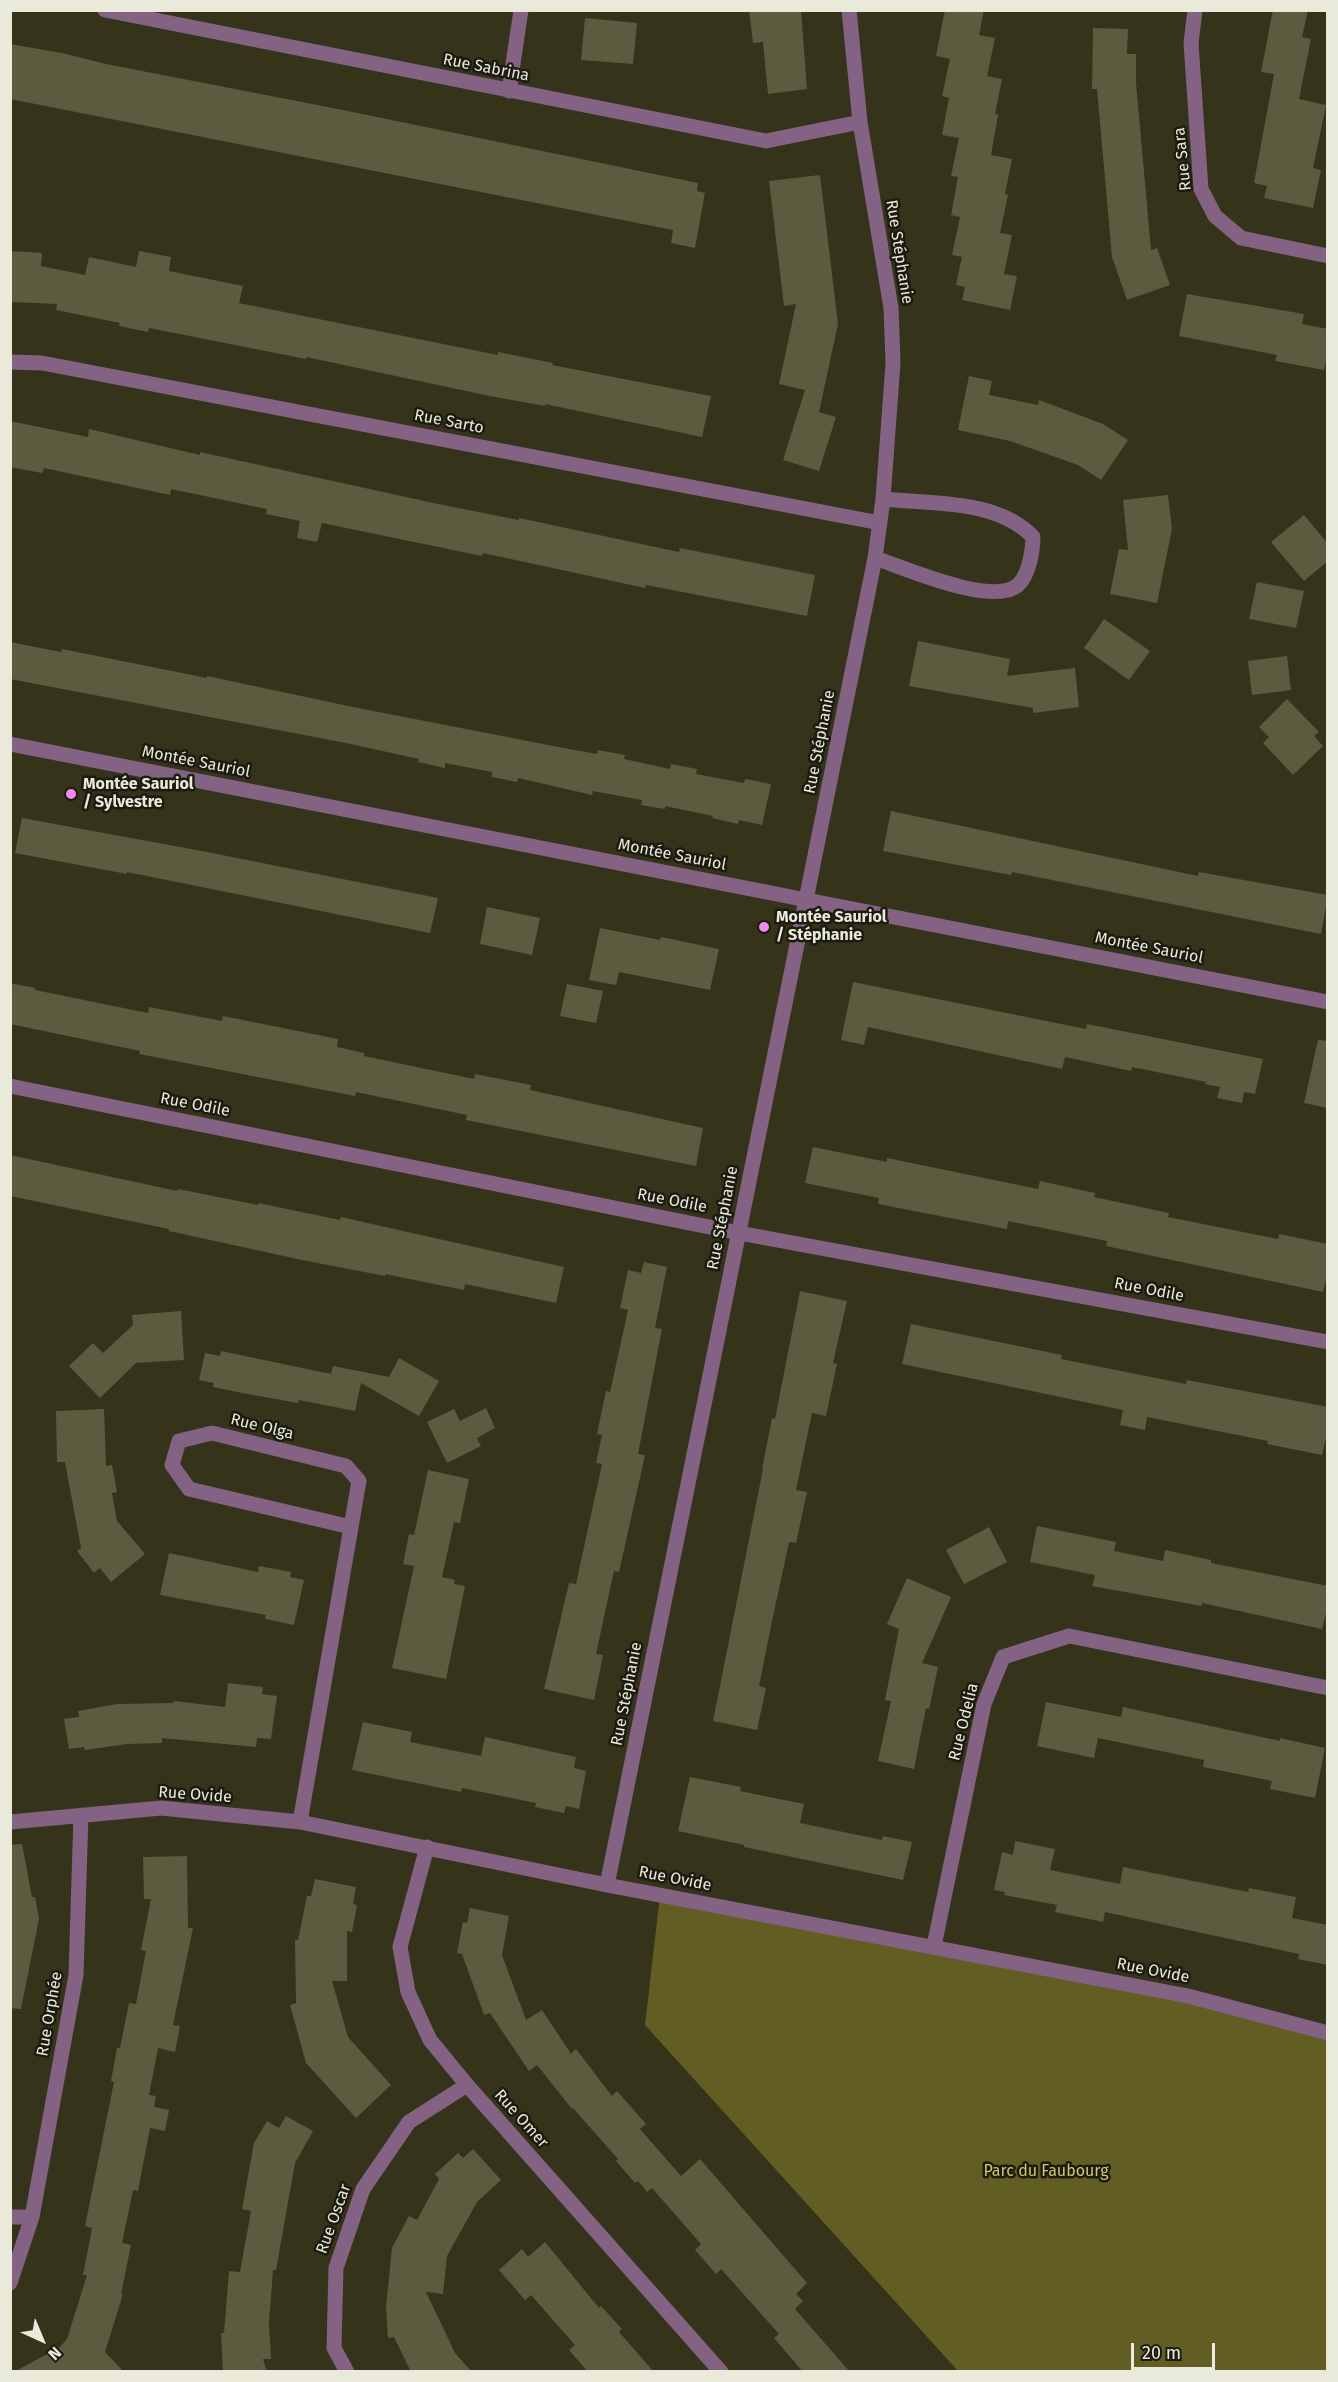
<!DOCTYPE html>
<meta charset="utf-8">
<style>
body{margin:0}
#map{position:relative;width:1338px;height:2382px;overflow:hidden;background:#35331a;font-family:"Fira Sans",sans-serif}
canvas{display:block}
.frame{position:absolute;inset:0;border:12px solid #eaeadb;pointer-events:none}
.north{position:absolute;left:12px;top:2310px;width:60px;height:60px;-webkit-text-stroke:4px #1b1b10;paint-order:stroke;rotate:136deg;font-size:16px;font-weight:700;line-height:24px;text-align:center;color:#eaeadb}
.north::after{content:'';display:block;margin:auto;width:21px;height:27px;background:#eaeadb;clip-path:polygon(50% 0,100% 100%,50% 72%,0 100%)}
.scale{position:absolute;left:1131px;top:2343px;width:84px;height:27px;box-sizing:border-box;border:3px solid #eaeadb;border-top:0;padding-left:8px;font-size:18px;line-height:21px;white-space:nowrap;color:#eaeadb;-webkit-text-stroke:4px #1b1b10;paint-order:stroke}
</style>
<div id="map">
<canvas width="1338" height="2382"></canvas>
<div class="frame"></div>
<div class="north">N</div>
<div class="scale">20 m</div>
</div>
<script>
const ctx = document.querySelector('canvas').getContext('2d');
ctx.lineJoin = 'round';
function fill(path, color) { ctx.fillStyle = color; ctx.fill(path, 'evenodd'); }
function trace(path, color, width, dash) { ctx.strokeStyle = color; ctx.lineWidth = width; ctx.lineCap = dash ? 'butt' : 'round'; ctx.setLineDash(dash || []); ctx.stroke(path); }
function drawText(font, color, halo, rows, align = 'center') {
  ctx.font = font + ' "Fira Sans",sans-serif'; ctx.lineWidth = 5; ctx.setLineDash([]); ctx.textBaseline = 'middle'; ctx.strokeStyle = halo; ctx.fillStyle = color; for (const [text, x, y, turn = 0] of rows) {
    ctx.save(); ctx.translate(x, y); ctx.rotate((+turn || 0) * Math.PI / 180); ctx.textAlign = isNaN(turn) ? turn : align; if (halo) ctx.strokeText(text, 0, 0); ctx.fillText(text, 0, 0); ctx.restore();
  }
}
fill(new Path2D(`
 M 660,1895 L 909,1941 L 1327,2033 L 1327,2371 L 958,2371 L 645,2025 Z`), '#615d23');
fill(new Path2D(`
 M 749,10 L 801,10 L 807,89 L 768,94 L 763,42 L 753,43 Z
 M 945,10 L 984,10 L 979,35 L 995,38 L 987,76 L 1002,79 L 995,114 L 998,115 L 991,155 L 1012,159 L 1005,194 L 1008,195 L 1000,233 L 1012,235 L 1004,274 L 1017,276 L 1010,310 L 962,300 L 965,287 L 956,285 L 962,257 L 952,255 L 960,217 L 951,215 L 958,177 L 951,176 L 959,138 L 942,135 L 949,98 L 942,96 L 950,59 L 936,56 Z
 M 1273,10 L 1308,10 L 1302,37 L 1311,39 L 1299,99 L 1326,105 L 1313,168 L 1321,170 L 1313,208 L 1264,198 L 1267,186 L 1254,183 L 1274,74 L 1261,72 Z
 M 585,18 L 637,23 L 633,64 L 581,60 Z
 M 1093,28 L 1128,29 L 1127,54 L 1136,54 L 1136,83 L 1151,250 L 1157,248 L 1170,285 L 1127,300 L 1112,257 L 1097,89 L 1092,89 Z
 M 10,44 L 62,53 L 106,64 L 338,109 L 698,183 L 697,191 L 705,193 L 695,248 L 671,243 L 673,230 L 10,99 Z
 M 820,175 L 838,324 L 819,412 L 836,417 L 819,471 L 783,460 L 805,390 L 779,384 L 796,304 L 784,306 L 769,181 Z
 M 10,251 L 42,253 L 41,266 L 85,275 L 89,257 L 136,267 L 139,251 L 171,257 L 169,271 L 243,286 L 239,303 L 498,355 L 498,352 L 553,363 L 552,365 L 711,396 L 702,437 L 545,404 L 545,406 L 490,396 L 306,357 L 306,359 L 149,328 L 148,332 L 119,326 L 120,323 L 56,310 L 57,304 L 10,302 Z
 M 1187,294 L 1304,314 L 1302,324 L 1328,329 L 1328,352 L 1324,370 L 1275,361 L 1277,355 L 1179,336 Z
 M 969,376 L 992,381 L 989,395 L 1038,405 L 1039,400 L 1103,424 L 1128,440 L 1101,480 L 1078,465 L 1010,441 L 958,430 Z
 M 10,421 L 88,437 L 89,429 L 200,455 L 200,452 L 438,504 L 519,520 L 519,518 L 679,552 L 680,548 L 815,575 L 807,616 L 646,585 L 645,588 L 483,553 L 482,556 L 322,523 L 317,542 L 297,538 L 300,521 L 266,514 L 267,509 L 171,489 L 170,495 L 44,468 L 42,473 L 10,467 Z
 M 1168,495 L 1172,529 L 1157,603 L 1110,594 L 1119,549 L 1128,550 L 1123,500 Z
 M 1304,515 L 1328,544 L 1328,561 L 1304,581 L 1271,542 Z
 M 1257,582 L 1304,591 L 1296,628 L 1249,619 Z
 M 1104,619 L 1150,651 L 1129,680 L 1084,648 Z
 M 918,641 L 1010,659 L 1007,676 L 1075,668 L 1079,707 L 1033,713 L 1033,708 L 909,686 Z
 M 10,642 L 61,652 L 62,649 L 207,678 L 207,676 L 353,707 L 574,750 L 597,754 L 598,750 L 625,755 L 624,759 L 670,769 L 671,764 L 697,769 L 696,774 L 744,783 L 745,779 L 771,784 L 762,825 L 739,820 L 738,824 L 712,818 L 713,816 L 665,806 L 665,809 L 641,805 L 642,800 L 593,791 L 592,795 L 518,778 L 517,782 L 492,777 L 492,772 L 445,763 L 445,768 L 418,762 L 419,759 L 346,743 L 10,679 Z
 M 1287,656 L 1291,690 L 1252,695 L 1248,661 Z
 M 1287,699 L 1319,732 L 1314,736 L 1323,746 L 1293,775 L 1263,743 L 1269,737 L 1259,727 Z
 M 891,811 L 1198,876 L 1199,872 L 1328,895 L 1321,934 L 1012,872 L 1011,875 L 883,851 Z
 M 22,818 L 202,851 L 438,898 L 430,933 L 127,872 L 127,874 L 15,853 Z
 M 487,907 L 540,918 L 532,955 L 480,944 Z
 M 600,928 L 660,940 L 661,937 L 719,949 L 710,990 L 619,972 L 616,985 L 589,980 Z
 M 853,982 L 1086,1029 L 1087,1024 L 1263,1059 L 1255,1094 L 1244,1092 L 1242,1103 L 1217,1098 L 1220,1087 L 1205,1084 L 1206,1082 L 1132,1067 L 1131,1071 L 1065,1057 L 1062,1069 L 868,1027 L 864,1045 L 841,1040 Z
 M 10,983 L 35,988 L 35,990 L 148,1013 L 149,1007 L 222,1021 L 223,1016 L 338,1039 L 337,1047 L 364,1053 L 364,1056 L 474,1079 L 475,1074 L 531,1085 L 530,1090 L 703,1128 L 696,1166 L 466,1120 L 467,1115 L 356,1092 L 355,1096 L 191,1064 L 139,1054 L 140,1051 L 10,1024 Z
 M 567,984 L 603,991 L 596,1023 L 560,1016 Z
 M 1318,1040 L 1328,1041 L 1328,1108 L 1304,1103 Z
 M 813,1147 L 887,1162 L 887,1158 L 1038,1189 L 1040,1181 L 1095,1193 L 1094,1197 L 1169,1213 L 1168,1217 L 1278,1239 L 1279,1234 L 1328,1244 L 1328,1271 L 1323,1292 L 1106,1246 L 1107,1241 L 1008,1221 L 1007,1229 L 878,1204 L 879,1198 L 805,1183 Z
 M 10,1155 L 177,1191 L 178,1189 L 258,1205 L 258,1203 L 340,1220 L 341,1217 L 564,1267 L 556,1303 L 465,1284 L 464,1290 L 385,1274 L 385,1276 L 302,1260 L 169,1231 L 169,1229 L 10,1196 Z
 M 644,1262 L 667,1267 L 655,1328 L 662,1329 L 638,1454 L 645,1455 L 619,1572 L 614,1571 L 596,1654 L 603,1655 L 594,1700 L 544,1689 L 569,1583 L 576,1584 L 602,1464 L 596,1463 L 602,1435 L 597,1434 L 606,1391 L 610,1392 L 628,1310 L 620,1308 L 628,1270 L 641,1273 Z
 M 800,1291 L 847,1301 L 833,1363 L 837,1364 L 826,1416 L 812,1413 L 796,1490 L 807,1492 L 796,1543 L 789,1542 L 771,1626 L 759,1686 L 766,1688 L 757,1730 L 713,1721 L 763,1469 L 762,1469 L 772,1418 L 775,1419 Z
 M 181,1311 L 184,1360 L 136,1363 L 100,1398 L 69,1366 L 93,1343 L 103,1353 L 133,1325 L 132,1315 Z
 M 911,1324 L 1062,1355 L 1061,1359 L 1186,1384 L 1187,1380 L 1328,1407 L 1328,1429 L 1322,1455 L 1267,1444 L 1268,1441 L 1147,1417 L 1145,1430 L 1120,1425 L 1123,1410 L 902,1364 Z
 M 221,1351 L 331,1374 L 333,1366 L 389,1377 L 399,1358 L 439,1381 L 419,1416 L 361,1383 L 355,1411 L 299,1400 L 298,1403 L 242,1393 L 213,1387 L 214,1383 L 199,1380 L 205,1353 L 220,1356 Z
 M 486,1408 L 495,1428 L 477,1438 L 481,1446 L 447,1463 L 427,1422 L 454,1409 L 460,1421 Z
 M 104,1409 L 106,1466 L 112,1465 L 117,1492 L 112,1493 L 117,1521 L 145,1554 L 111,1582 L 100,1568 L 94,1573 L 77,1551 L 81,1548 L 65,1462 L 57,1462 L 56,1411 Z
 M 428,1470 L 469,1479 L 460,1523 L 454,1522 L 442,1577 L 455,1580 L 454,1584 L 465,1586 L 446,1679 L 392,1668 L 414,1566 L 403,1564 L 409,1534 L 414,1535 Z
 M 1037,1526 L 1116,1542 L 1114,1551 L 1163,1561 L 1165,1550 L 1211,1560 L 1211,1563 L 1328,1586 L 1328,1605 L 1322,1629 L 1202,1603 L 1202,1606 L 1092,1586 L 1095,1575 L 1030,1562 Z
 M 989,1527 L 1007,1562 L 964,1584 L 946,1550 Z
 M 169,1553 L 258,1572 L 259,1566 L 291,1572 L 290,1577 L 304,1580 L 294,1625 L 265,1619 L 266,1615 L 160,1595 Z
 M 907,1578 L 951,1597 L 922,1663 L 938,1667 L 929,1709 L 926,1708 L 914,1769 L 878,1761 L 891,1701 L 885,1700 L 899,1629 L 887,1624 Z
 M 228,1683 L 263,1687 L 262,1694 L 277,1696 L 271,1739 L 257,1738 L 256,1747 L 162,1738 L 162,1743 L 127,1744 L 85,1750 L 84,1747 L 69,1749 L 64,1719 L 79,1717 L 78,1711 L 117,1704 L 173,1703 L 174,1701 L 225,1707 Z
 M 1046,1702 L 1121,1717 L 1123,1707 L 1280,1741 L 1280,1738 L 1325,1748 L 1315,1798 L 1270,1789 L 1272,1781 L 1203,1767 L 1204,1760 L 1098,1738 L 1094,1758 L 1037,1746 Z
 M 363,1722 L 412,1732 L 410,1742 L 481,1756 L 485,1737 L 576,1757 L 574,1768 L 586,1771 L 579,1809 L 566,1806 L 564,1813 L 535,1807 L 536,1803 L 462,1788 L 461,1792 L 352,1770 Z
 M 690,1777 L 741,1787 L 740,1791 L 804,1804 L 800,1823 L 882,1840 L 883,1836 L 912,1842 L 903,1880 L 744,1847 L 744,1845 L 678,1831 Z
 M 1015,1841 L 1055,1849 L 1050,1870 L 1120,1884 L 1123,1867 L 1248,1892 L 1249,1888 L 1296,1897 L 1292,1918 L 1328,1925 L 1328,1965 L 1298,1959 L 1299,1954 L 1105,1912 L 1103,1922 L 1055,1912 L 1057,1905 L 1004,1895 L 1005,1892 L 994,1890 L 1002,1852 L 1013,1855 Z
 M 22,1844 L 32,1897 L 35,1897 L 39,1919 L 21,2009 L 10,2008 L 10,1845 Z
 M 187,1856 L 188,1928 L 193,1928 L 173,2025 L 180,2026 L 175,2052 L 158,2048 L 149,2095 L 156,2096 L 154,2107 L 169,2110 L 165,2131 L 150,2128 L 138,2191 L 133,2190 L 122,2243 L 131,2245 L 121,2294 L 123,2294 L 105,2352 L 124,2372 L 14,2372 L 60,2347 L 67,2339 L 87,2275 L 83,2275 L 92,2228 L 85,2226 L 114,2082 L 111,2081 L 117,2048 L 120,2048 L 129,2003 L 136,2004 L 146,1951 L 141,1950 L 151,1899 L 144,1899 L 143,1857 Z
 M 315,1879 L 356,1887 L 353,1904 L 357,1905 L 352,1932 L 347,1931 L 347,1981 L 332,1981 L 348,2037 L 391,2085 L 356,2118 L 306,2063 L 290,2005 L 296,2003 L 295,1940 L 298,1940 L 307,1896 L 311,1896 Z
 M 470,1908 L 509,1916 L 502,1955 L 526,2020 L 542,2010 L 571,2054 L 576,2049 L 612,2096 L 617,2091 L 646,2124 L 640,2129 L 681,2176 L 700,2159 L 807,2283 L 796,2294 L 803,2301 L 795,2309 L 850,2372 L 803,2372 L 774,2338 L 779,2334 L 730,2279 L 721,2269 L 716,2274 L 695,2250 L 701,2244 L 652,2188 L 647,2192 L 638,2181 L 635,2183 L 616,2161 L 618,2159 L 573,2108 L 572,2109 L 537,2065 L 529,2071 L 490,2013 L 484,2015 L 462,1954 L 457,1953 L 463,1922 L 467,1923 Z
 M 286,2116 L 313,2131 L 295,2163 L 276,2270 L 273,2270 L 269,2323 L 271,2359 L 263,2359 L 267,2372 L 223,2372 L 221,2333 L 224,2333 L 229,2271 L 240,2272 L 251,2211 L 242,2209 L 254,2143 L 267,2121 L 279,2128 Z
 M 473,2149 L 501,2180 L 477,2202 L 447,2256 L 443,2294 L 426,2292 L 455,2353 L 472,2372 L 411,2372 L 394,2337 L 388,2338 L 386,2307 L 392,2248 L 409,2216 L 417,2220 L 439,2179 L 435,2174 L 458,2153 L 463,2158 Z
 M 545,2242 L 599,2308 L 601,2306 L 622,2329 L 619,2332 L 654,2372 L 588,2372 L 569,2350 L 575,2345 L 531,2295 L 525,2300 L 499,2270 L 522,2249 L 528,2257 Z`), '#5c5b40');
trace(new Path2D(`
 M 105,10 L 766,141 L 860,122
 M 1195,10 L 1191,43 L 1201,189 L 1215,216 L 1241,238 L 1328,256
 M 509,91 L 521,10
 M 10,362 L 42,363 L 880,523
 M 875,558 C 905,568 993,607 1018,585 C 1029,575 1033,550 1033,537 C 997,499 931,504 883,499
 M 10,744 L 1328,1002
 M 10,1086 L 739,1233 L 1328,1342
 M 10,1822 L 161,1808 L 300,1822 L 607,1885 L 1188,1996 L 1328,2033
 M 300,1822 L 359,1481 L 346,1466 L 212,1433 L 179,1441 L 172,1465 L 189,1489 L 351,1527
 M 427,1847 L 400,1947 L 408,1992 L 430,2040 L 467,2085 L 721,2372
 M 607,1885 L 875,558 L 883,499 L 893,363 L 891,308 L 860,122 L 849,10
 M 934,1946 L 984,1704 L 1003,1657 L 1069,1636 L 1328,1688
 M 10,2217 L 32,2217
 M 10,2283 L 32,2217 L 76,1975 L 81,1815
 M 347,2372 L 334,2348 L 336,2268 L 363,2189 L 409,2122 L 467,2085`), '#846283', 15);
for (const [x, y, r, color] of [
 [71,794,6,"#f38af2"],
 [764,927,6,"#f38af2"]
]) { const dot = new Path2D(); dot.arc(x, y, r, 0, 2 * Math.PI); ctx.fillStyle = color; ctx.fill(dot); trace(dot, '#1b1b10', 2); }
drawText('16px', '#eaeadb', '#1b1b10', [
 ["Rue Sabrina",486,68,11],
 ["Rue Sara",1183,159,-96],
 ["Rue Stéphanie",899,252,81],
 ["Rue Sarto",449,422,11],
 ["Rue Stéphanie",820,742,-79],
 ["Montée Sauriol",196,762,11],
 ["Montée Sauriol",672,855,11],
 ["Montée Sauriol",1149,948,11],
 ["Rue Odile",195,1105,11],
 ["Rue Odile",672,1201,11],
 ["Rue Stéphanie",723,1218,-79],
 ["Rue Odile",1149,1290,11],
 ["Rue Olga",262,1427,14],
 ["Rue Stéphanie",627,1694,-79],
 ["Rue Odelia",964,1722,-76],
 ["Rue Ovide",195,1795,4],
 ["Rue Ovide",675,1879,11],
 ["Rue Ovide",1153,1971,11],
 ["Rue Orphée",50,2014,-80],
 ["Rue Omer",521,2119,48],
 ["Rue Oscar",334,2219,-70]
]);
drawText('bold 16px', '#eaeadb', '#1b1b10', [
 ["Montée Sauriol",83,785],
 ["/ Sylvestre",83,803],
 ["Montée Sauriol",776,918],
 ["/ Stéphanie",776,936]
], 'left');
drawText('16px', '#cfc96c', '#1b1b10', [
 ["Parc du Faubourg",1046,2172]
]);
</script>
